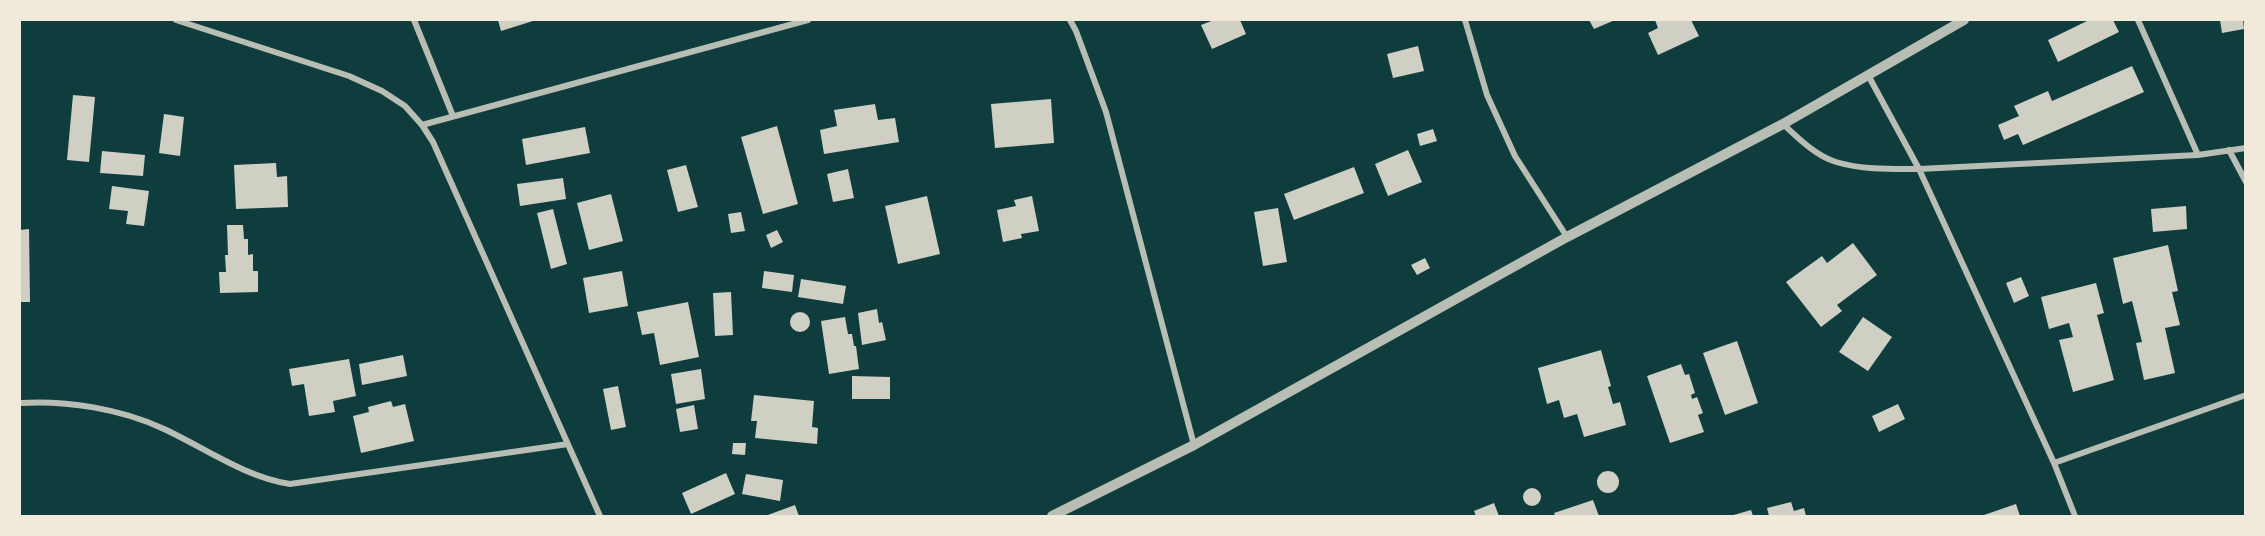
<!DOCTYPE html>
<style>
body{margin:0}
#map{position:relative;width:2265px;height:536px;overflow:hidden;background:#0f3d3e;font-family:Spectral,serif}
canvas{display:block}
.frame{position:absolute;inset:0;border:21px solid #f1e9da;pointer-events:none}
</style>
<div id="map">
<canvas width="2265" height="536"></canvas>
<div class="frame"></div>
</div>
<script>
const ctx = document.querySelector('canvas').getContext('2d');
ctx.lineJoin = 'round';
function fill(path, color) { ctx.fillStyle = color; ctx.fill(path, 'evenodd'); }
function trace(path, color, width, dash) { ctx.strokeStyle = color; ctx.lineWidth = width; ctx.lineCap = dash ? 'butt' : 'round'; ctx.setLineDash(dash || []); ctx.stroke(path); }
fill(new Path2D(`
 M 498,20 L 533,20 L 533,21 L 501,31 Z
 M 1214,20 L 1240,20 L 1246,34 L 1212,49 L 1201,25 Z
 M 1589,20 L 1615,20 L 1594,29 Z
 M 1655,20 L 1691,20 L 1699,36 L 1658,55 L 1648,33 L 1658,28 Z
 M 2089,20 L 2113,20 L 2119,32 L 2058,62 L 2048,40 Z
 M 2220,20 L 2243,20 L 2244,29 L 2222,33 Z
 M 1418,46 L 1424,71 L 1393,78 L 1387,54 Z
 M 2132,66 L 2144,92 L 2023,145 L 2018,134 L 2004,140 L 1998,125 L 2019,116 L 2014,106 L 2048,91 L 2052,101 Z
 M 73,95 L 95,97 L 89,162 L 67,160 Z
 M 1051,99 L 1054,143 L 995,148 L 991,104 Z
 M 875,104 L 878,120 L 895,118 L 899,142 L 824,154 L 820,130 L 837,126 L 834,110 Z
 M 164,114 L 184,117 L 180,156 L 159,153 Z
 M 777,126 L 798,204 L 763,214 L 741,137 Z
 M 585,127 L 590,153 L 526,165 L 522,139 Z
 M 1433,129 L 1437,141 L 1420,146 L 1417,134 Z
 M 1408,150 L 1422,182 L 1388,196 L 1375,164 Z
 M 102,151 L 145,155 L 143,176 L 100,173 Z
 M 276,163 L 277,177 L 287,176 L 288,207 L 236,209 L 234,165 Z
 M 686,165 L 698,207 L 678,212 L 667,170 Z
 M 1354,167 L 1364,193 L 1294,220 L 1284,194 Z
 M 848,169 L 854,198 L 833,202 L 827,174 Z
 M 563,178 L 566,199 L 520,206 L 517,184 Z
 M 112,186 L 149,191 L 144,226 L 126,224 L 128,211 L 109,209 Z
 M 611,194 L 623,241 L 589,250 L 577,203 Z
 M 927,196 L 940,254 L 898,264 L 885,206 Z
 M 1032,196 L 1039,231 L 1021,234 L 1022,238 L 1003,242 L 997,210 L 1016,206 L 1014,200 Z
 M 2186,206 L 2187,229 L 2153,232 L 2151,209 Z
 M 1278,208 L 1287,262 L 1263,266 L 1254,212 Z
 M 553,209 L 567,264 L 551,269 L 537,213 Z
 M 741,212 L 745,231 L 731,233 L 728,214 Z
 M 227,225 L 243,225 L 244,239 L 248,239 L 248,255 L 253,254 L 253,271 L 258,271 L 258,292 L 220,293 L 219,272 L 226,272 L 225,255 L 228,255 Z
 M 29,229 L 30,302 L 20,302 L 20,230 Z
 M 777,230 L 783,242 L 771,248 L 766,235 Z
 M 1853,243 L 1877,275 L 1837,305 L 1842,311 L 1821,327 L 1786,282 L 1822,256 L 1827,263 Z
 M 2168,245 L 2178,291 L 2172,292 L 2180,325 L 2165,328 L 2175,373 L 2144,380 L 2136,343 L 2142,342 L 2132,301 L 2123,304 L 2113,258 Z
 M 1425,258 L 1430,268 L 1417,275 L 1411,265 Z
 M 622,271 L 628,306 L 589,313 L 583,278 Z
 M 764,271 L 794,275 L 792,292 L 762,288 Z
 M 2021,277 L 2029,296 L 2014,303 L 2006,283 Z
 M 801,279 L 846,286 L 843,304 L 798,297 Z
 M 2096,283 L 2104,313 L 2097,315 L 2114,380 L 2073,392 L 2059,340 L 2073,337 L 2069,323 L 2049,329 L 2041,297 Z
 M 731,292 L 733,335 L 715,336 L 713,293 Z
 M 688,302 L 699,357 L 660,365 L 654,333 L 642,335 L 637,312 Z
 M 877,309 L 879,323 L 882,322 L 886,340 L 862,345 L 858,313 Z
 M790 322a10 10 0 1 1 20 0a10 10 0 1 1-20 0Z
 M 845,317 L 848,334 L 852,334 L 854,346 L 856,346 L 859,369 L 829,374 L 821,321 Z
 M 1863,317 L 1892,337 L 1868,371 L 1839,352 Z
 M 1737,341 L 1758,403 L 1725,415 L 1703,353 Z
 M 1601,350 L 1611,386 L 1608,387 L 1613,404 L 1620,402 L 1626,425 L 1584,437 L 1577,414 L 1564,418 L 1559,400 L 1547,404 L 1538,368 Z
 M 403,355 L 407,376 L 362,385 L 359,364 Z
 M 349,359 L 356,396 L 333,401 L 335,412 L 309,416 L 304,384 L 292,386 L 289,369 Z
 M 1681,364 L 1685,375 L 1689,374 L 1695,393 L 1691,395 L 1692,399 L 1697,397 L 1703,413 L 1698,415 L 1704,432 L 1670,443 L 1647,376 Z
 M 701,369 L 705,399 L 676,404 L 671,374 Z
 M 852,376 L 890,377 L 890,399 L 852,399 Z
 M 618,386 L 626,427 L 611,430 L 603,389 Z
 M 754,395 L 814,401 L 812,427 L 818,428 L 817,444 L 755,438 L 757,421 L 751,421 Z
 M 391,401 L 393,407 L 405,404 L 414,441 L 361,453 L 353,416 L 369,412 L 368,407 Z
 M 1898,404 L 1905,419 L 1879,432 L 1872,416 Z
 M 694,405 L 698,429 L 680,432 L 676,409 Z
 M 733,443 L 746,443 L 745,455 L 732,454 Z
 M1597 482a11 11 0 1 1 22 0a11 11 0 1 1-22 0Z
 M 726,473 L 735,494 L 691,514 L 682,493 Z
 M 746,474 L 783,480 L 780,501 L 742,494 Z
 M1523 497a9 9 0 1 1 18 0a9 9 0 1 1-18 0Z
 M 1593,500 L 1599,516 L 1555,516 L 1554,513 Z
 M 1791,502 L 1794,511 L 1804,508 L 1806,516 L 1769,516 L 1767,508 Z
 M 1494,503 L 1499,516 L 1476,516 L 1474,511 Z
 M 2016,504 L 2020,516 L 1981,516 Z
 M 795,505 L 799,516 L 765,516 Z
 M 1751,510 L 1753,516 L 1730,516 Z`), '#cfcfc3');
trace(new Path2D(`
 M 176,20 L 349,76 L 382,91 L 405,106 L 422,125 L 433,142 L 600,516
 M 414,20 L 453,116
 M 1070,20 L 1076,31 L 1106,112 L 1194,445
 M 1465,20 L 1487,95 L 1515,156 L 1567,237
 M 2138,20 L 2198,155
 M 1868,75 L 1919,169 L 2054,463 L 2075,516
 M 1783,124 C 1798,138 1816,156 1836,162 C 1863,170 1892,169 1919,169 L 2198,155 L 2246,148
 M 422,125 L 808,20
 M 2229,150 L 2246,182
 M 20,403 C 66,400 122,409 164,429 C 205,448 245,477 290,484 L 568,444
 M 2054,463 L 2246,395`), '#b8beb3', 6);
trace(new Path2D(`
 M 1052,516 L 1194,445 L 1567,237 L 1783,124 L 1964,20`), '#b8beb3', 10);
</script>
